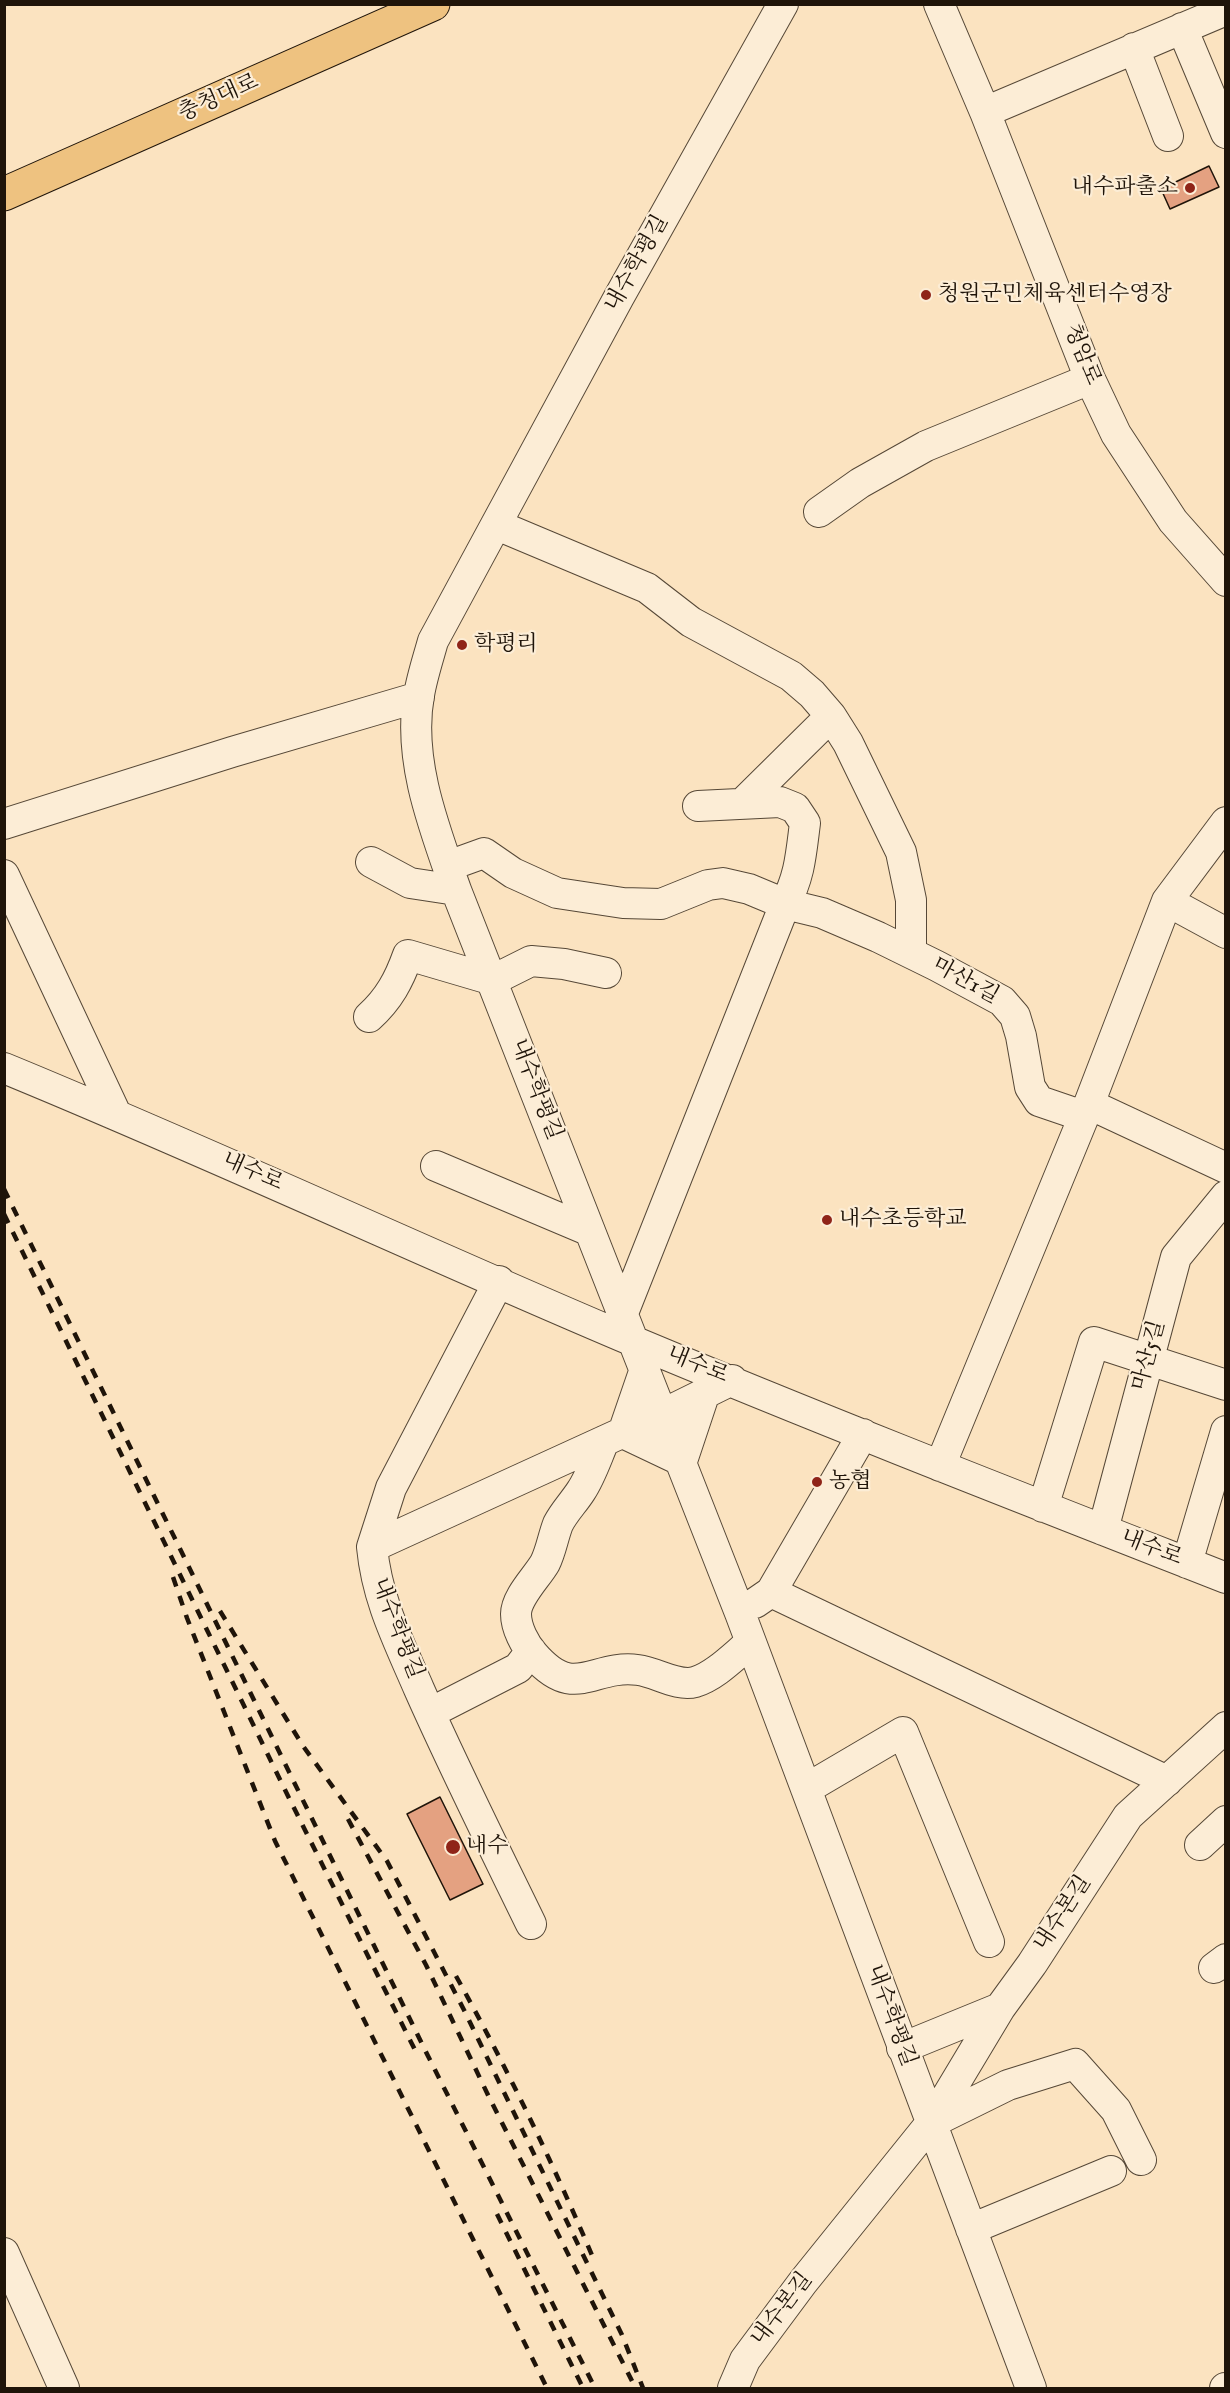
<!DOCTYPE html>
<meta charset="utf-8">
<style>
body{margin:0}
#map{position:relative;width:1230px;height:2393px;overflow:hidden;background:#fbe3c0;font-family:"IM FELL English",serif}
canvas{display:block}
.frame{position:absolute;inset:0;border:6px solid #1f1409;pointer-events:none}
</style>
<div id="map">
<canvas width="1230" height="2393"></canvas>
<div class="frame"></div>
</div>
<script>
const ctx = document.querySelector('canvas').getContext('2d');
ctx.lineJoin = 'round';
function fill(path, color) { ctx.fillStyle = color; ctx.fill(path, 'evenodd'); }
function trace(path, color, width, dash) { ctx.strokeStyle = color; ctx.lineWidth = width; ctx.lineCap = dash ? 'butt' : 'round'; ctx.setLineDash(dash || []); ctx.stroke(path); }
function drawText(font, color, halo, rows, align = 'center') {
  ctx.font = font + ' "IM FELL English","Noto Serif KR",serif'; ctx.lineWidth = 4.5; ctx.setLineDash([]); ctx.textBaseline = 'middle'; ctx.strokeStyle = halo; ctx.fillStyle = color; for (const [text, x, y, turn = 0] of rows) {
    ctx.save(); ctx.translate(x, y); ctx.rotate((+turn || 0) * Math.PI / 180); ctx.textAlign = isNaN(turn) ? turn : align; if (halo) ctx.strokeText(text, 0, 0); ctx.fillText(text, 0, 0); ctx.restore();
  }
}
const building = new Path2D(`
 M 1209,166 L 1219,187 L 1170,209 L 1161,189 Z
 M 440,1797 L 483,1884 L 450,1900 L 407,1814 Z`);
fill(building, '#e4a181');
trace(building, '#1f1409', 1.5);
const minor = new Path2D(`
 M 783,4 L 619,297 L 433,641 C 428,659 422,677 419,695 C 407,760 435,830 456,890 L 740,1613 L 1031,2388
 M 939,4 L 985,112 L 1090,379 L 1116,434 L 1173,521 L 1226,581
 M 1182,28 L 1226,133
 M 1134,48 L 1168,136
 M 985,112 L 1226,10
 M 819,512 L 860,483 L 926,446 L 1090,379
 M 497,525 L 647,588 L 691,622 L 791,676 L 812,694 L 831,716 L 848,743 L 901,852 L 911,900 L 911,953
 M 744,802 L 831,716
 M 4,824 L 232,752 L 419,697
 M 371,862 L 410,883 L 456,890
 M 448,866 L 484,853 L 513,873 L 557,893 L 623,903 L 661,904 L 708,885 L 723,883 L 749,889 L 785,904 L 822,913 L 878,937 L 937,966 L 1002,1001 L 1015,1016 L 1021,1036 L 1030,1087 L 1039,1101 L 1083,1116
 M 4,875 L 116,1114
 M 1167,901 L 1226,933
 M 369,1017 C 389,999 399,980 408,955 L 493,980 L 531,961 L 564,964 L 606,973
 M 4,1068 C 216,1155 422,1252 633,1341 C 829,1423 1027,1500 1226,1578
 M 1089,1104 L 1226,1168
 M 436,1166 L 590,1231
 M 623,1313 L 785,904 C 800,876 801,854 805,823 L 795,808 L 780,802 L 698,806
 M 645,1369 L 623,1433 L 682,1461 L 704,1395
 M 604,1441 C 597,1457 591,1476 581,1491 C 574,1502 564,1512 558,1524 C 553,1537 551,1551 545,1563 C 537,1577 516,1597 516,1614 C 516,1628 525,1645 534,1655 C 575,1702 592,1664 638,1670 C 656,1672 677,1687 695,1682 C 715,1676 734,1656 750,1643
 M 940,1466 L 1089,1104 L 1167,901 L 1226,822
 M 1043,1507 L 1094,1342 L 1226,1385
 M 1103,1530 L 1176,1257 L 1226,1196
 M 372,1547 L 391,1488 L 499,1281
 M 1187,1563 L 1226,1431
 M 771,1592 L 1167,1781
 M 755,1603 L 771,1592 L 863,1434
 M 430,1713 L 518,1668 L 531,1651
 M 806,1789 L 903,1732 L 989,1942
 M 1200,1845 L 1226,1821
 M 531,1924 C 493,1846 454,1768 419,1689 C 398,1640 377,1600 372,1547 L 663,1414 L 732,1380
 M 1214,1968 L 1226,1959
 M 902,2048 L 1000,2008
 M 931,2123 L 1008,2085 L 1075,2064 L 1116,2110 L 1141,2160
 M 971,2229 L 1111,2171
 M 4,2253 L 64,2388
 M 733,2388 L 745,2360 L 803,2282 L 931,2123 L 1000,2008 L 1032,1964 L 1128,1816 L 1226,1727
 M 1225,2388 L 1226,2388`);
const major = new Path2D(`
 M 4,194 L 433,4`);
trace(minor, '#564837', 32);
trace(major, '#1f1409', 35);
trace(minor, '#fcedd6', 30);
trace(major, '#eec280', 33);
trace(new Path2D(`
 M 4,1189 L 428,2056 L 595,2388
 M 4,1214 L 290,1800 L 415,2050
 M 173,1577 L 187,1618 L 275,1841 L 547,2388
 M 220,1611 L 303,1746 L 387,1861 L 464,2010 L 622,2335 L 643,2388
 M 348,1819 L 426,1965 L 488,2095 L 632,2381
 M 456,1976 C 507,2068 553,2163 594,2260
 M 497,2214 L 583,2388`), '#1f1409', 4.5, [10, 10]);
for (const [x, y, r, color] of [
 [1190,188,6,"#8f2418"],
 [926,295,6,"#8f2418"],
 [462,645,6,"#8f2418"],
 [827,1220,6,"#8f2418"],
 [817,1482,6,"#8f2418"],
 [453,1847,8,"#8f2418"]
]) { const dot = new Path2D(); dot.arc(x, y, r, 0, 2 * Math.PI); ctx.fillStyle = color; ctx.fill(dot); trace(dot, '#fcedd6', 2); }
drawText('22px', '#1f1409', '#fcedd6', [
 ["충청대로",219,99,-24],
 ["내수학평길",638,264,-61],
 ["청암로",1081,355,68],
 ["마산1길",965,982,29],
 ["내수학평길",535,1090,69],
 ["내수로",252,1173,24],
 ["마산5길",1150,1356,-75],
 ["내수로",697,1366,22],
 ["내수로",1151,1549,21],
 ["내수학평길",396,1629,69],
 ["내수본길",1064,1914,-57],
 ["내수학평길",890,2016,70],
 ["내수본길",783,2310,-53]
]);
drawText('22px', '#1f1409', '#fcedd6', [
 ["내수파출소",1178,188,"right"],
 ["청원군민체육센터수영장",938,295],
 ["학평리",474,645],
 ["내수초등학교",839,1220],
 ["농협",829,1482],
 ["내수",466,1847]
], 'left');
</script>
